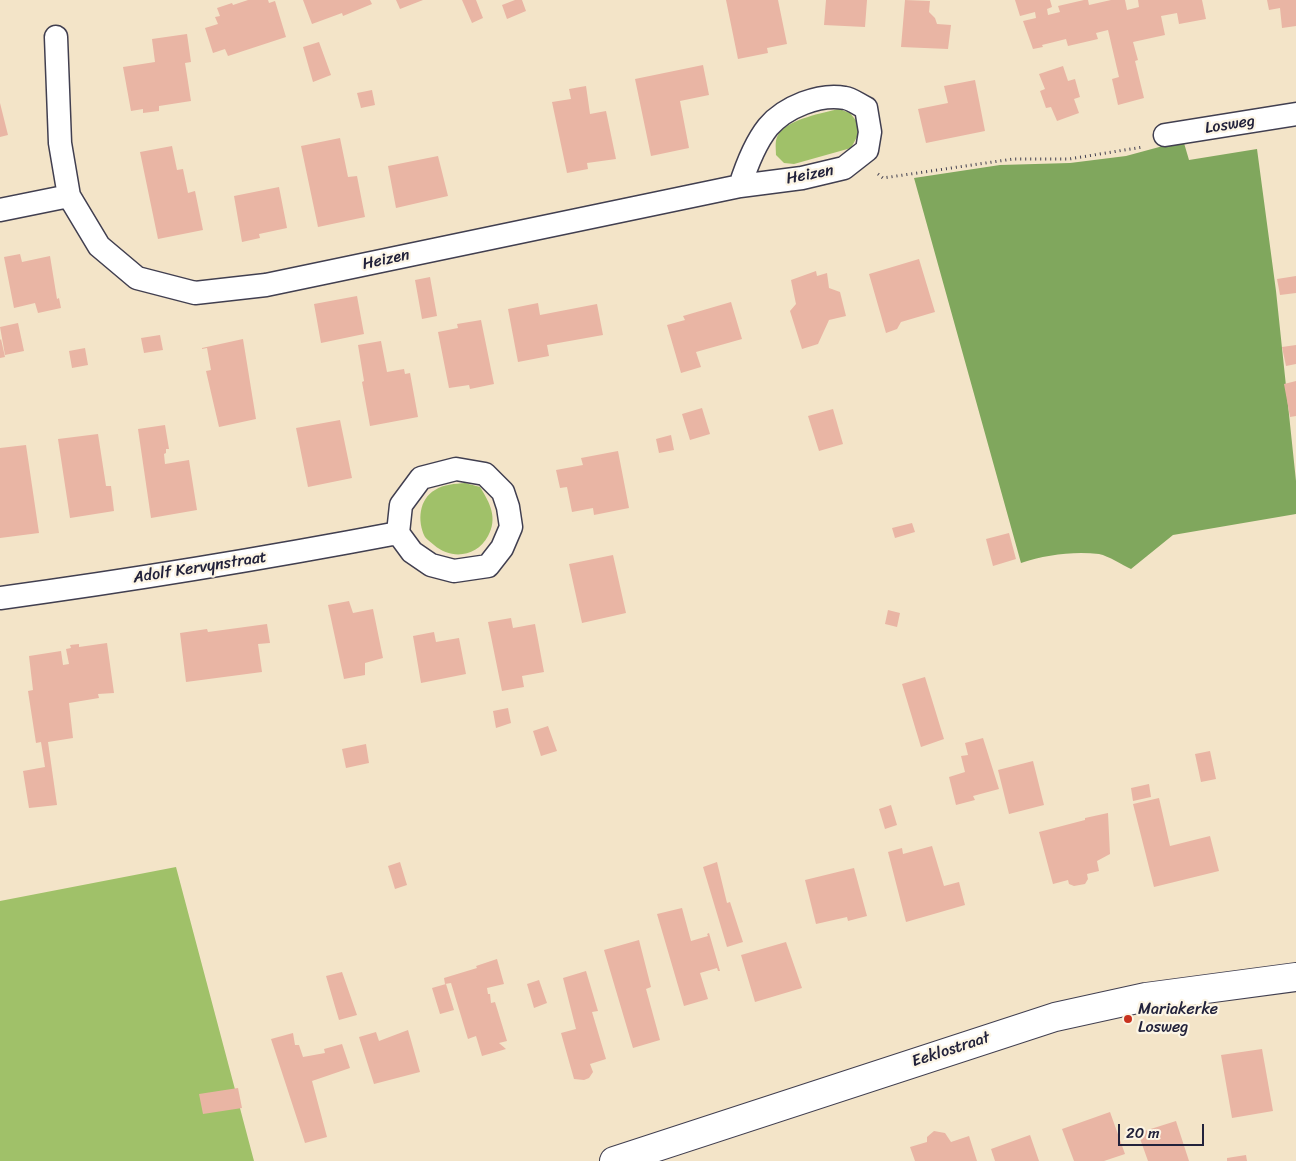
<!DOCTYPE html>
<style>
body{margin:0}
#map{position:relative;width:1296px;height:1161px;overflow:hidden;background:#f3e4c8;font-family:Sriracha,sans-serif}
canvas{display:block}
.scale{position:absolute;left:1118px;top:1124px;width:86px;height:22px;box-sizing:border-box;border:2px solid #22223b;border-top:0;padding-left:6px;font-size:15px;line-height:18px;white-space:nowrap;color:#22223b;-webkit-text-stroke:4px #fcf5e5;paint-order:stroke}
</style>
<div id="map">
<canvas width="1296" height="1161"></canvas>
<div class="scale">20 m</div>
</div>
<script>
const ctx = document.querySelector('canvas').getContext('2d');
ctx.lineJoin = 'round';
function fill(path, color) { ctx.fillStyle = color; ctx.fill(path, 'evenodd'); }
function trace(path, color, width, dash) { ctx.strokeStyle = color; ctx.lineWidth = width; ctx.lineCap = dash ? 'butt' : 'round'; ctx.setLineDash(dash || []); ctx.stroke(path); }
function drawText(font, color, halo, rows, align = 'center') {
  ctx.font = font + ' Sriracha,sans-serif'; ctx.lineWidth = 4.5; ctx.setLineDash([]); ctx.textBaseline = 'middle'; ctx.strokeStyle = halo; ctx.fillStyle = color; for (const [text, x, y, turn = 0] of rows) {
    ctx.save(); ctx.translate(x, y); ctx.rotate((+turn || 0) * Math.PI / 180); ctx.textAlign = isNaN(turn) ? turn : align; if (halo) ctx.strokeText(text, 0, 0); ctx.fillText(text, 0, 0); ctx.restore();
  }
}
fill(new Path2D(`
 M 839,109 L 850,113 L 858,123 L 858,135 L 851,148 L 794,164 L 784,163 L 776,155 C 776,147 774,139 780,132 C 791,119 822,113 839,109 Z
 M 465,483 L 480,487 C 490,503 498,518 488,536 C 477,557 451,560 434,545 C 431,542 427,540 425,537 C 417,521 419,499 435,490 C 444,484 455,484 465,483 Z
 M 176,867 L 254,1161 L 0,1161 L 0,901 Z`), '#a0c169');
fill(new Path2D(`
 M 1174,143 L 1184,143 L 1189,160 L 1257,149 L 1276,291 L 1296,481 L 1296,514 L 1173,535 L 1131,569 C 1122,565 1109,556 1099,554 C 1073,551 1045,555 1021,563 L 914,178 L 1000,165 L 1070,163 L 1126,156 Z`), '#80a75d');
fill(new Path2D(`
 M 248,0 L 268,0 L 269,3 L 275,1 L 286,37 L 228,56 L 225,49 L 213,53 L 205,28 L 218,24 L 215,17 L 220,16 L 217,8 L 232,3 L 233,5 Z
 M 303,0 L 370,0 L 372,4 L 343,16 L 342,13 L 312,24 Z
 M 396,0 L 423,0 L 400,9 Z
 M 462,0 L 476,0 L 483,18 L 472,23 Z
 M 515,0 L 522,0 L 526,11 L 507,19 L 502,5 Z
 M 726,0 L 778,0 L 787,44 L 767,48 L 768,53 L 738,59 Z
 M 826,0 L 867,0 L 865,27 L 824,25 Z
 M 905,0 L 930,1 L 929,12 L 935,18 L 937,24 L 951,25 L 948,49 L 901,47 Z
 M 1015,0 L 1050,0 L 1052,7 L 1047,9 L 1048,15 L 1060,12 L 1058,6 L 1084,0 L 1088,0 L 1089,5 L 1111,0 L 1125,0 L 1127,10 L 1139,7 L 1138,0 L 1202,0 L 1206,19 L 1179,24 L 1177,13 L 1161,16 L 1165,35 L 1133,42 L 1138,60 L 1135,61 L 1144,98 L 1118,105 L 1112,79 L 1119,77 L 1108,30 L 1096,33 L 1098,39 L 1068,46 L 1066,39 L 1042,45 L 1043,47 L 1033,49 L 1023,21 L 1036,18 L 1035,12 L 1020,16 Z
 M 1267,0 L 1296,0 L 1296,26 L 1282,28 L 1280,8 L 1269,10 Z
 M 187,34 L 191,62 L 185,63 L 191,101 L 159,106 L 159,111 L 143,113 L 143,109 L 131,111 L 123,67 L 155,62 L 152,39 Z
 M 319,42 L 331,75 L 313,82 L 303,47 Z
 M 703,65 L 709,95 L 680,101 L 689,148 L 651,156 L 635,79 Z
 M 1063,66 L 1068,81 L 1075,79 L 1080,97 L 1074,99 L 1079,113 L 1057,121 L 1051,107 L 1046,108 L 1040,91 L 1045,89 L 1039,74 Z
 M 975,80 L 985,131 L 926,143 L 918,109 L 948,103 L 944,86 Z
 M 586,86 L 590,114 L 606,111 L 616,159 L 587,163 L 588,169 L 567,173 L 552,102 L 571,99 L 569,89 Z
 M 372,90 L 375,105 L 361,108 L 357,93 Z
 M 0,103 L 8,135 L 0,137 Z
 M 340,138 L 348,177 L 357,176 L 365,217 L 318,227 L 301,146 Z
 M 172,146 L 177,170 L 183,169 L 188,193 L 195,191 L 203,230 L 158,239 L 140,152 Z
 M 438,156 L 448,196 L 396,208 L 388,166 Z
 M 279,187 L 287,228 L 259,234 L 260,238 L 242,242 L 234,196 Z
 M 20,254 L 22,262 L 50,256 L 57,299 L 59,298 L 61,308 L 38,313 L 35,303 L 14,308 L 4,257 Z
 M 919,259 L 935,312 L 901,322 L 897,329 L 886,333 L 869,274 Z
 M 816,271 L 817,276 L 827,273 L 829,288 L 840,292 L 846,316 L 829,320 L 818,344 L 802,349 L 790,311 L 796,304 L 791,280 Z
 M 1296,276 L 1296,293 L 1280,295 L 1277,279 Z
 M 430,277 L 437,316 L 422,319 L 415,280 Z
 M 357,296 L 364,334 L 321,343 L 314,304 Z
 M 731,302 L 742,339 L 696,352 L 701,367 L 681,373 L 667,325 L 685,320 L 683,316 Z
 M 538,303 L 540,315 L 597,304 L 603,335 L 547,345 L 549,356 L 518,362 L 508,309 Z
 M 481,320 L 494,384 L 470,389 L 469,385 L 449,388 L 438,332 L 458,328 L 457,324 Z
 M 18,323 L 24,351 L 5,355 L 0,327 Z
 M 160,335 L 163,350 L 144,353 L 141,338 Z
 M 1,339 L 5,357 L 0,358 L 0,340 Z
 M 243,339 L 256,419 L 219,427 L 206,371 L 211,370 L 207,348 L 202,349 L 202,348 Z
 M 381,341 L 387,372 L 404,369 L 405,374 L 410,373 L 418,417 L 370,426 L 362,382 L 364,381 L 358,345 Z
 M 1296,345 L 1296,364 L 1286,366 L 1282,347 Z
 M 85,348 L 88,365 L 72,368 L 69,351 Z
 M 1296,381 L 1296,416 L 1290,417 L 1284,384 Z
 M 702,408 L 710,434 L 690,440 L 682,414 Z
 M 833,409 L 843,444 L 819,451 L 808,416 Z
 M 340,420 L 352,478 L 308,487 L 296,428 Z
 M 165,425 L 169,449 L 166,449 L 166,453 L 164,454 L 165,464 L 189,460 L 197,510 L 151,518 L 138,429 Z
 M 98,434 L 106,486 L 111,486 L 114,511 L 70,518 L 58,439 Z
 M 671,435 L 674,450 L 659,453 L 656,439 Z
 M 26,445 L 39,533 L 0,538 L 0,448 Z
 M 618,451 L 629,508 L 594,515 L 593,508 L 572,512 L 567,487 L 560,488 L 556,470 L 583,465 L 581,458 Z
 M 912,523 L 915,532 L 895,538 L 892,528 Z
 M 1009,533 L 1016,559 L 993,566 L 986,539 Z
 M 613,555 L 626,613 L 582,623 L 569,564 Z
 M 349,601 L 353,613 L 373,609 L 383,658 L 365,663 L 365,675 L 344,679 L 328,605 Z
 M 888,610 L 900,613 L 897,627 L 885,624 Z
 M 511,618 L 513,628 L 535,624 L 544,672 L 522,676 L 524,687 L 502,691 L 488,622 Z
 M 267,624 L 270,643 L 258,644 L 262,672 L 186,682 L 180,633 L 207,629 L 208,632 Z
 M 434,632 L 436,642 L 459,638 L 466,674 L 421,683 L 413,636 Z
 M 107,643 L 114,693 L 98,694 L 99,698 L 69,703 L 73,738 L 48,742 L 57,805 L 29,808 L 23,771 L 45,767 L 41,742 L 36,743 L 28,691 L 33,690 L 29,656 L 61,651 L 63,665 L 69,664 L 66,649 L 71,648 L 70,645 L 79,644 L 79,647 Z
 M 925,677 L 944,739 L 921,747 L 902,684 Z
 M 508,708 L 511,723 L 496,728 L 493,711 Z
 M 548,726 L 557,751 L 541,756 L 533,731 Z
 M 983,738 L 999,789 L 973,796 L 975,800 L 956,805 L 949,777 L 965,772 L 961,756 L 968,755 L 965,743 Z
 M 366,744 L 369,763 L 346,768 L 342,749 Z
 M 1210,751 L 1216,779 L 1201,782 L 1195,754 Z
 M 1033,761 L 1044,805 L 1009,814 L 998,770 Z
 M 1149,784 L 1151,797 L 1133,801 L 1131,788 Z
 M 1159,798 L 1170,846 L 1210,836 L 1219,871 L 1154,887 L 1133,804 Z
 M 891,805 L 897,825 L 885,829 L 879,809 Z
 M 1108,813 L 1110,854 L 1097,861 L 1099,871 L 1087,874 L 1088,879 L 1085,884 L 1074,886 L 1069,884 L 1068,880 L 1053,884 L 1039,832 L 1085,820 L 1085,818 Z
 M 932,846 L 944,886 L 959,882 L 965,905 L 906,922 L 888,852 L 902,848 L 903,854 Z
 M 400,862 L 407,885 L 395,889 L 388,866 Z
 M 717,862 L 727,903 L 730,902 L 743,942 L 727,947 L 703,867 Z
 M 854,868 L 867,916 L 848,921 L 847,917 L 816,924 L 805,880 Z
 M 682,908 L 691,941 L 708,936 L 707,934 L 709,933 L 720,971 L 718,971 L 717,968 L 700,973 L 708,999 L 684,1006 L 657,914 Z
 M 639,940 L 651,987 L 646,989 L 660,1040 L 633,1048 L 604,950 Z
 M 786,942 L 802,988 L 755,1002 L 741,955 Z
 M 497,959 L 504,984 L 487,988 L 488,994 L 490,994 L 491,1003 L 495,1002 L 507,1041 L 499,1043 L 506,1049 L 482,1056 L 476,1036 L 468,1039 L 451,983 L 445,984 L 444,978 L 477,968 L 476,966 Z
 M 586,971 L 598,1011 L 592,1012 L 606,1059 L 590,1064 L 593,1072 L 589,1078 L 584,1080 L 574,1079 L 561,1033 L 576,1029 L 563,978 Z
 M 342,972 L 357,1015 L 339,1020 L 326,976 Z
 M 539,980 L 547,1003 L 534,1008 L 527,984 Z
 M 446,984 L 454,1010 L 440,1014 L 432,988 Z
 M 408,1030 L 420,1072 L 374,1084 L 359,1037 L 376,1032 L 379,1041 Z
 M 293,1033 L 295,1045 L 299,1045 L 303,1057 L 325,1053 L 324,1049 L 342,1044 L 350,1068 L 312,1081 L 327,1137 L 305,1143 L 271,1039 Z
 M 1262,1049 L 1273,1111 L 1232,1118 L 1221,1055 Z
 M 238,1088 L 242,1108 L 203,1114 L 199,1094 Z
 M 1110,1112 L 1125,1154 L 1104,1161 L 1074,1161 L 1062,1129 Z
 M 1176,1121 L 1189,1161 L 1148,1161 L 1138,1133 Z
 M 934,1131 L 945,1133 L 951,1142 L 969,1136 L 977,1161 L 915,1161 L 910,1147 L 927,1142 L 927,1137 Z
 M 1030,1135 L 1039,1161 L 995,1161 L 991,1149 Z
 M 1246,1155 L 1247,1161 L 1227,1161 L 1227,1158 Z`), '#e9b5a4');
const street = new Path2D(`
 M 56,37 L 60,143 L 69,196
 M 1165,135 L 1296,114
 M 0,210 L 69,196 L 99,246 L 137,278 L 195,293 L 266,285 L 740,186 L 802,178 L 844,168 L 867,150 L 870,132 L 866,108 C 859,105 852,99 845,98 C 820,93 785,107 768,127 C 756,142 746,167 740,186
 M 456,469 L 485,474 L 503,492 L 508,507 L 511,527 L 502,548 L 488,566 L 454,571 L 431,565 L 412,552 L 398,533 L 401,505 L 421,478 Z
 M 0,598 C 133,580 266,558 398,533`);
const secondary = new Path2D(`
 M 614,1161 L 1055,1017 L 1146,997 L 1296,977`);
trace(street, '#413f50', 25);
trace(secondary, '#413f50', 30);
trace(new Path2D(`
 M 878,174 L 883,178 L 1013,159 L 1069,159 L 1143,147`), '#413f50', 3, [1, 4]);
trace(street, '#fff', 22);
trace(secondary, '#fff', 28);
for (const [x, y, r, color] of [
 [1128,1019,5,"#c8321e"]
]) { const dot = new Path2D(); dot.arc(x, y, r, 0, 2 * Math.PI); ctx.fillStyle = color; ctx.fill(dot); trace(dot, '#fcf5e5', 2); }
drawText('16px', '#22223b', '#fcf5e5', [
 ["Losweg",1230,125,-9],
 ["Heizen",810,175,-11],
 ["Heizen",386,260,-12],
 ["Adolf Kervynstraat",200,568,-9],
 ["Eeklostraat",951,1050,-18]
]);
drawText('16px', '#22223b', '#fcf5e5', [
 ["Mariakerke",1138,1010],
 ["Losweg",1138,1028]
], 'left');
</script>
